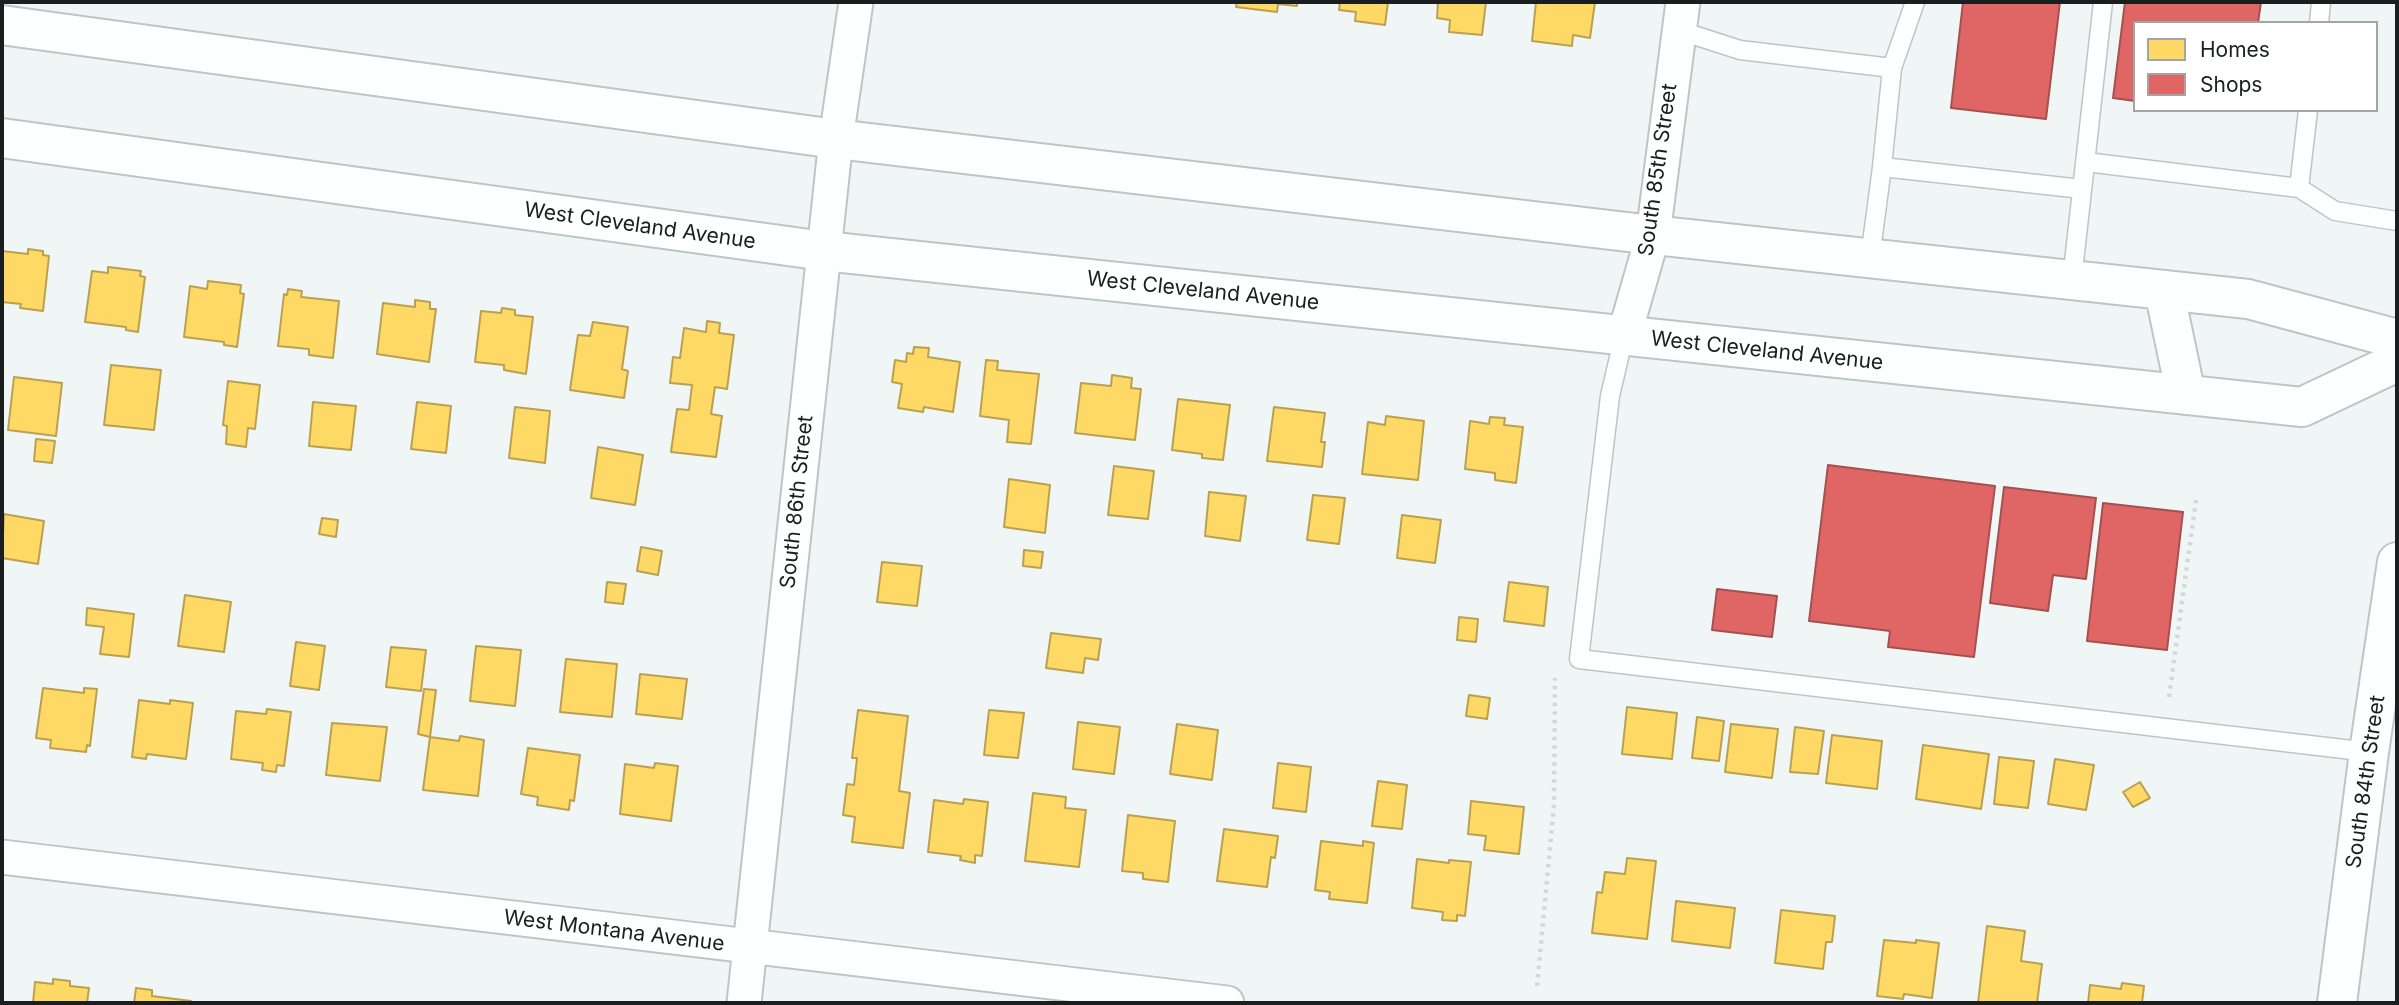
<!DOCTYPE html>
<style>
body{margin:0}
#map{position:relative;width:2399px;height:1005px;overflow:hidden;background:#f0f6f6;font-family:Inter,sans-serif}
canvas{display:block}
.frame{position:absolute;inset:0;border:4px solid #1a1e1e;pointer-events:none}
.legend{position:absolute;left:2133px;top:21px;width:245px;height:91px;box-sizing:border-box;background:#fff;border:2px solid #a3a5a5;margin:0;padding:9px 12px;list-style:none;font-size:21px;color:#1a1e1e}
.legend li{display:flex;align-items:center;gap:14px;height:35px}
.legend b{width:35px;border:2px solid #a3a5a5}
</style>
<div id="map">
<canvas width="2399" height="1005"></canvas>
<div class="frame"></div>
<ul class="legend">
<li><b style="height:19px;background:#ffd966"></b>Homes</li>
<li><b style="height:19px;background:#e06666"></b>Shops</li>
</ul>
</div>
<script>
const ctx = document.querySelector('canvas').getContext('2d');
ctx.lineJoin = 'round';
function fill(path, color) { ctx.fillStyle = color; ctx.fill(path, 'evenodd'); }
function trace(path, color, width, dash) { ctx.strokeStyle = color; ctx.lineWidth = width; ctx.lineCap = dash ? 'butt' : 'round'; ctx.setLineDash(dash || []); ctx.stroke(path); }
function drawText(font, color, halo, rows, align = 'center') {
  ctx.font = font + ' Inter,sans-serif'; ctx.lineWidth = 7; ctx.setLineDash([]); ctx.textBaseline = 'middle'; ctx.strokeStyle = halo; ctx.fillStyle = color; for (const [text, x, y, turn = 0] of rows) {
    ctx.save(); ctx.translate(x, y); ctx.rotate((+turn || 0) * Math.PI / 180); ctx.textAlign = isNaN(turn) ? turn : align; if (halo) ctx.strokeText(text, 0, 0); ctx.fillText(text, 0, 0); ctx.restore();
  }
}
const homes = new Path2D(`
 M 1237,2 L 1297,2 L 1297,6 L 1278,4 L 1277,12 L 1236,7 Z
 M 1340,2 L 1388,2 L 1385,25 L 1355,21 L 1356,12 L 1339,10 Z
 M 1438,2 L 1486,2 L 1482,35 L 1449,32 L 1450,20 L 1437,18 Z
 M 1536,2 L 1595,2 L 1590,38 L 1573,35 L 1572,46 L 1532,41 Z
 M 28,249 L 43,251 L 43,255 L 49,256 L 43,311 L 20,308 L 21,304 L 2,302 L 2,251 L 28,254 Z
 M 108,267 L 141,271 L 140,276 L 145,277 L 138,332 L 126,330 L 126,327 L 85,322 L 92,271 L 108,273 Z
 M 208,281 L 241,285 L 240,293 L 244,294 L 237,347 L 224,345 L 224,342 L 184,337 L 190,286 L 207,289 Z
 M 288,289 L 302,291 L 301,297 L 339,301 L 333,358 L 309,355 L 309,349 L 278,346 L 284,294 L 287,295 Z
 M 415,300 L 430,302 L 430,309 L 436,309 L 429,362 L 377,354 L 383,303 L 415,307 Z
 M 502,308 L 515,310 L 515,315 L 533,317 L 526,374 L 504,370 L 504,365 L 475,362 L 481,311 L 501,313 Z
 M 707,321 L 720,323 L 719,333 L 734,335 L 727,389 L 715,387 L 711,414 L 722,416 L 716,457 L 671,452 L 677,409 L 689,410 L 692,385 L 670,383 L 673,357 L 680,358 L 684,328 L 706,332 Z
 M 593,322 L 628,327 L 622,369 L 628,371 L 624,398 L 570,390 L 578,335 L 590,336 Z
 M 914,347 L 929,348 L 928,357 L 960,362 L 953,412 L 924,407 L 923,412 L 898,408 L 902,384 L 892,382 L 895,360 L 906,362 L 907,353 L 913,354 Z
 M 986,360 L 998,361 L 997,370 L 1039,374 L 1031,444 L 1007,442 L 1009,420 L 980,416 Z
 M 111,365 L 161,370 L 154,430 L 104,425 Z
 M 1112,375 L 1132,378 L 1131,388 L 1141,389 L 1135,440 L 1075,433 L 1081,383 L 1111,386 Z
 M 14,377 L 62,383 L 56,436 L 8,430 Z
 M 228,381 L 260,385 L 255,429 L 248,428 L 246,447 L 226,444 L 227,426 L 223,425 Z
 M 1178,399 L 1230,405 L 1223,460 L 1202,458 L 1202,454 L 1172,450 Z
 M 313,402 L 356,406 L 351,450 L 309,446 Z
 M 417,402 L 451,406 L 446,453 L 411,449 Z
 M 515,407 L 550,411 L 545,463 L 509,458 Z
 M 1274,407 L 1325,413 L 1321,442 L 1325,442 L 1322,467 L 1267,461 Z
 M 1386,416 L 1424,421 L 1418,480 L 1362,474 L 1368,422 L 1385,425 Z
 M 1490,417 L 1505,418 L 1504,425 L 1523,427 L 1516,483 L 1495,480 L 1495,473 L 1465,469 L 1470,421 L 1489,424 Z
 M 36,439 L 55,441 L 52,463 L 34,461 Z
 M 598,447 L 643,455 L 635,505 L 591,498 Z
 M 1114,466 L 1154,471 L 1148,519 L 1108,515 Z
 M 1009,479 L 1050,485 L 1045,533 L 1004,527 Z
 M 1209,492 L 1246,496 L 1240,541 L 1205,536 Z
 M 1313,495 L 1345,498 L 1339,544 L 1307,540 Z
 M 4,514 L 44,521 L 38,564 L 2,558 Z
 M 1402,515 L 1441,520 L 1435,563 L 1397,558 Z
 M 322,518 L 338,520 L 336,537 L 319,534 Z
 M 641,547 L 662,551 L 658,575 L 637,571 Z
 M 1024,550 L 1043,552 L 1041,568 L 1023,566 Z
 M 882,562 L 922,566 L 917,606 L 877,602 Z
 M 607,582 L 626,584 L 623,604 L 605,602 Z
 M 1509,582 L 1548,587 L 1544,626 L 1504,621 Z
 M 185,595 L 231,602 L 224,652 L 178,646 Z
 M 87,608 L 134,614 L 129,657 L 100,654 L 104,627 L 86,625 Z
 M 1459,617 L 1478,619 L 1476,642 L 1457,640 Z
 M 1051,633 L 1101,639 L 1098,660 L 1085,658 L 1083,673 L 1046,668 Z
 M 296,642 L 325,646 L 319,690 L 290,686 Z
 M 476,646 L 521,650 L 515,706 L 470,701 Z
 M 391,647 L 426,650 L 421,691 L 386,687 Z
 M 566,659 L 617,664 L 612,717 L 560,712 Z
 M 640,674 L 687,679 L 682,719 L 636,714 Z
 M 43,688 L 84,693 L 84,688 L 97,689 L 90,746 L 87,745 L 86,752 L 50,748 L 51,740 L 36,738 Z
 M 424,689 L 436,690 L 430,737 L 418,734 Z
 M 1469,695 L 1490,698 L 1487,719 L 1466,716 Z
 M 139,700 L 170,704 L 170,700 L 193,703 L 186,759 L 147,754 L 146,759 L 132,757 Z
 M 1627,707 L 1677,713 L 1672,759 L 1622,754 Z
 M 267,709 L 291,712 L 284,766 L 277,765 L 276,772 L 262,770 L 263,763 L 231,759 L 236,711 L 266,714 Z
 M 858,710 L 908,716 L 899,791 L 910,793 L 903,848 L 852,842 L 855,817 L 843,815 L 847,784 L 854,785 L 857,758 L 852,758 Z
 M 989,710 L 1024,713 L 1018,758 L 984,755 Z
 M 1697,717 L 1724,721 L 1719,761 L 1692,758 Z
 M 1078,722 L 1120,727 L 1114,774 L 1073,769 Z
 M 332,723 L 387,727 L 380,781 L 326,775 Z
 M 1177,724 L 1218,730 L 1212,780 L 1170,774 Z
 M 1731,724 L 1778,729 L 1772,778 L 1725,772 Z
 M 1795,727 L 1824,731 L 1818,774 L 1790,772 Z
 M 1832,735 L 1882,741 L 1877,789 L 1826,783 Z
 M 460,736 L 484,740 L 478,796 L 423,790 L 430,737 L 459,741 Z
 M 1923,745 L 1989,754 L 1981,809 L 1916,799 Z
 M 528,748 L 580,755 L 574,801 L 570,800 L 569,810 L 537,805 L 538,797 L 521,794 Z
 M 1999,757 L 2034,761 L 2028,808 L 1994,804 Z
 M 2055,759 L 2094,765 L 2086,810 L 2048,804 Z
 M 655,763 L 678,766 L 671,821 L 620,814 L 625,764 L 654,768 Z
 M 1278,763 L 1311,767 L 1306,812 L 1273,808 Z
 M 1378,781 L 1407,785 L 1402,829 L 1372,826 Z
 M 2140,782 L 2150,798 L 2133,807 L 2123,792 Z
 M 1033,793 L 1066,797 L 1065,808 L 1086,810 L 1079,867 L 1025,861 Z
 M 964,799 L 988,802 L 982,856 L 975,855 L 975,863 L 960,860 L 961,856 L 928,852 L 934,800 L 963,804 Z
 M 1471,801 L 1524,807 L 1519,854 L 1484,850 L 1486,836 L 1468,834 Z
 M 1128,815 L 1175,821 L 1168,882 L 1143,879 L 1143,873 L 1122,871 Z
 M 1224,829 L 1278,836 L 1275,858 L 1271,857 L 1267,887 L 1217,881 Z
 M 1321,841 L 1363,846 L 1363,841 L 1374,843 L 1367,903 L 1329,899 L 1330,892 L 1315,890 Z
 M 1627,858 L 1656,861 L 1647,939 L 1592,933 L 1597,892 L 1602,893 L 1605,872 L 1625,874 Z
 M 1417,859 L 1449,863 L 1449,860 L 1471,862 L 1465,916 L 1457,915 L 1457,921 L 1442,920 L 1443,912 L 1412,908 Z
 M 1676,901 L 1735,908 L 1730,948 L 1672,941 Z
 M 1781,910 L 1835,916 L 1832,942 L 1826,942 L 1823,969 L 1775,963 Z
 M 1987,926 L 2025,931 L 2021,961 L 2042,964 L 2037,1003 L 1978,1003 Z
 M 1884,940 L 1916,943 L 1916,940 L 1939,943 L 1932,998 L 1904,994 L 1903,999 L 1877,996 Z
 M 53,979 L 70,981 L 70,986 L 89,988 L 87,1003 L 33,1003 L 35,982 L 53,984 Z
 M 2122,983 L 2144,986 L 2142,1003 L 2088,1003 L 2090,985 L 2121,989 Z
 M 136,988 L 152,990 L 152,996 L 191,1001 L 191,1003 L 134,1003 Z`);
fill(homes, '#ffd966');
trace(homes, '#baa150', 2);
const shops = new Path2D(`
 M 1963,2 L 2060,2 L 2046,119 L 1951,108 Z
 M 2125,2 L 2261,2 L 2258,23 L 2135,23 L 2135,101 L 2113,98 Z
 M 1828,465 L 1995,486 L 1974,657 L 1888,647 L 1890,631 L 1809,621 Z
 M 2004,487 L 2096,498 L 2086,579 L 2053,575 L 2048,611 L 1990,603 Z
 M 2103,503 L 2183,512 L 2167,650 L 2087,641 Z
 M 1717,589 L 1777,596 L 1772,637 L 1712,630 Z`);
fill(shops, '#e06666');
trace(shops, '#a55050', 2);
const service = new Path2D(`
 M 2319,23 L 2321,2
 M 1678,30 L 1740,50 L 1892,68 L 1882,167 L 1870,258
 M 1892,68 L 1915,2
 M 2086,162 L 2299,188 L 2335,211 L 2397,221
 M 1882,167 L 2082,189
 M 2299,188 L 2308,110
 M 2072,280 L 2103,2
 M 1624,336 L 1610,396 L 1579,659 L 2369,752`);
const minor = new Path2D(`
 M 1624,336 L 1653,235 L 1683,2
 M 2,857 L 1227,1003
 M 744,1003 L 836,139 L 856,2`);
const tertiary = new Path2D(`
 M 2,25 L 836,139 L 1653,235 L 2248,299 L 2397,339
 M 2,138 L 824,251 L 2302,407 L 2397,362
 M 2164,290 L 2186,395
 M 2337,1003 L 2369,752 L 2397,562`);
trace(service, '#c0c4c4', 21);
trace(minor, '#c0c4c4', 37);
trace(tertiary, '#c0c4c4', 42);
trace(new Path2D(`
 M 2169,697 L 2196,500
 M 1537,986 L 1554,805 L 1555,678`), '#d6d8d8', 4.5, [3.5, 5]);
trace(service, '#fdfefe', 18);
trace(minor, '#fdfefe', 33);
trace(tertiary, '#fdfefe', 38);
drawText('21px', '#1a1e1e', '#fff', [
 ["South 85th Street",1658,170,-82],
 ["West Cleveland Avenue",640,226,8],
 ["West Cleveland Avenue",1203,291,6],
 ["West Cleveland Avenue",1767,351,6],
 ["South 86th Street",797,502,-84],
 ["South 84th Street",2366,782,-82],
 ["West Montana Avenue",614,931,7]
]);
</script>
